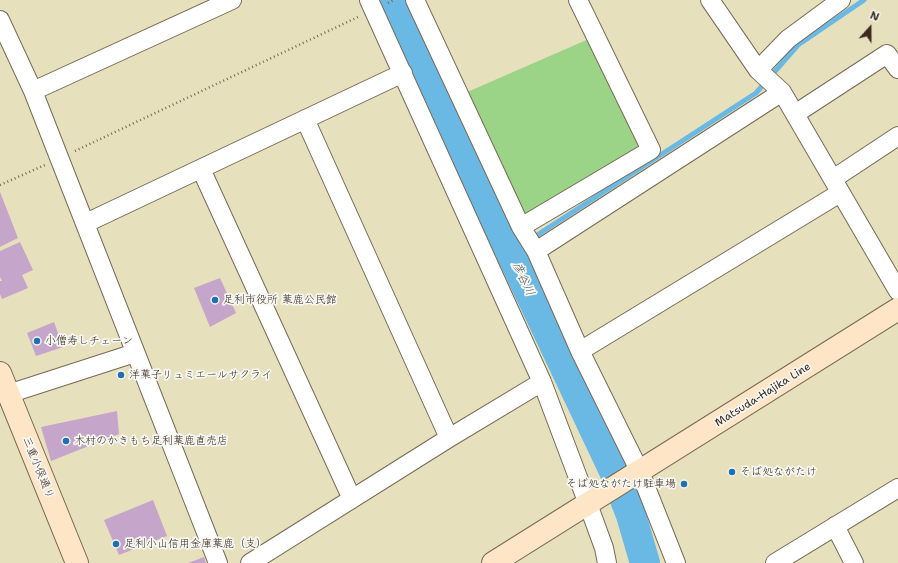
<!DOCTYPE html>
<meta charset="utf-8">
<style>
body{margin:0}
#map{position:relative;width:898px;height:563px;overflow:hidden;background:#e6e0bd;font-family:"Shantell Sans",sans-serif}
canvas{display:block}
.north{position:absolute;left:850px;top:8px;width:40px;height:40px;-webkit-text-stroke:3px #f6f6f2;paint-order:stroke;rotate:21deg;font-size:11px;font-weight:700;line-height:16px;text-align:center;color:#3b2a1e}
.north::after{content:'';display:block;margin:auto;width:14px;height:18px;background:#3b2a1e;clip-path:polygon(50% 0,100% 100%,50% 72%,0 100%)}
</style>
<div id="map">
<canvas width="898" height="563"></canvas>
<div class="north">N</div>
</div>
<script>
const ctx = document.querySelector('canvas').getContext('2d');
ctx.lineJoin = 'round';
function fill(path, color) { ctx.fillStyle = color; ctx.fill(path, 'evenodd'); }
function trace(path, color, width, dash) { ctx.strokeStyle = color; ctx.lineWidth = width; ctx.lineCap = dash ? 'butt' : 'round'; ctx.setLineDash(dash || []); ctx.stroke(path); }
function drawText(font, color, halo, rows, align = 'center') {
  ctx.font = font + ' "Shantell Sans","Klee One",sans-serif'; ctx.lineWidth = 3.5; ctx.setLineDash([]); ctx.textBaseline = 'middle'; ctx.strokeStyle = halo; ctx.fillStyle = color; for (const [text, x, y, turn = 0] of rows) {
    ctx.save(); ctx.translate(x, y); ctx.rotate((+turn || 0) * Math.PI / 180); ctx.textAlign = isNaN(turn) ? turn : align; if (halo) ctx.strokeText(text, 0, 0); ctx.fillText(text, 0, 0); ctx.restore();
  }
}
fill(new Path2D(`
 M 591,38 L 645,149 L 523,219 L 465,93 Z`), '#9bd487');
trace(new Path2D(`
 M 511,252 L 756,93 L 798,45 L 864,0`), '#69b9e4', 5);
trace(new Path2D(`
 M 391,0 L 614,471 L 631,515 L 645,563`), '#69b9e4', 30);
fill(new Path2D(`
 M 0,192 L 18,238 L 0,247 Z
 M 20,242 L 33,270 L 22,275 L 28,288 L 2,299 L 0,294 L 0,281 L 2,281 L 0,277 L 0,251 Z
 M 220,278 L 236,313 L 210,327 L 194,288 Z
 M 54,322 L 63,347 L 36,356 L 27,333 Z
 M 117,411 L 119,434 L 51,461 L 41,427 Z
 M 153,500 L 167,536 L 119,555 L 104,520 Z
 M 204,557 L 206,563 L 188,563 Z`), '#c5a5c9');
const street = new Path2D(`
 M 369,0 L 542,382 L 588,504 L 604,548 L 607,563
 M 415,0 L 521,227 L 536,251 L 580,351 L 640,472 L 676,563
 M 710,0 L 758,70 L 782,92 L 898,291
 M 0,20 L 33,91 L 218,563
 M 758,70 L 788,39 L 841,0
 M 33,91 L 232,0
 M 795,114 L 887,54 L 898,69
 M 305,119 L 449,438
 M 201,169 L 352,499
 M 833,179 L 898,136
 M 86,223 L 403,73
 M 521,227 L 651,150 L 578,0
 M 536,251 L 782,92
 M 580,351 L 840,193
 M 8,394 L 135,353
 M 835,526 L 854,563
 M 250,563 L 449,438 L 542,382
 M 775,563 L 898,488`);
const secondary = new Path2D(`
 M 0,373 L 77,563
 M 493,563 L 898,309`);
trace(street, '#776a56', 20);
trace(secondary, '#776a56', 24);
trace(new Path2D(`
 M 388,3 L 394,0
 M 75,151 L 358,17
 M 0,185 L 45,165`), '#776a56', 2.5, [1, 3]);
trace(street, '#fff', 18);
trace(secondary, '#fde5c5', 22);
for (const [x, y, r, color] of [
 [215,300,4,"#1f6fb2"],
 [37,341,4,"#1f6fb2"],
 [121,375,4,"#1f6fb2"],
 [66,441,4,"#1f6fb2"],
 [732,472,4,"#1f6fb2"],
 [684,484,4,"#1f6fb2"],
 [116,544,4,"#1f6fb2"]
]) { const dot = new Path2D(); dot.arc(x, y, r, 0, 2 * Math.PI); ctx.fillStyle = color; ctx.fill(dot); trace(dot, '#f6f6f2', 1.5); }
drawText('11px', '#3b2a1e', '#f6f6f2', [
 ["足利市役所 葉鹿公民館",223,300],
 ["小僧寿しチェーン",45,341],
 ["洋菓子リュミエールサクライ",129,375],
 ["木村のかきもち足利葉鹿直売店",74,441],
 ["そば処ながたけ",740,472],
 ["そば処ながたけ駐車場",676,484,"right"],
 ["足利小山信用金庫葉鹿（支）",124,544]
], 'left');
drawText('11px', '#3b2a1e', '#f6f6f2', [
 ["Matsuda-Hajika Line",763,395,-32],
 ["三重小俣通り",38,468,68]
]);
drawText('italic 12px', '#495559', '#f6f6f2', [
 ["彦谷川",523,279,65]
]);
</script>
